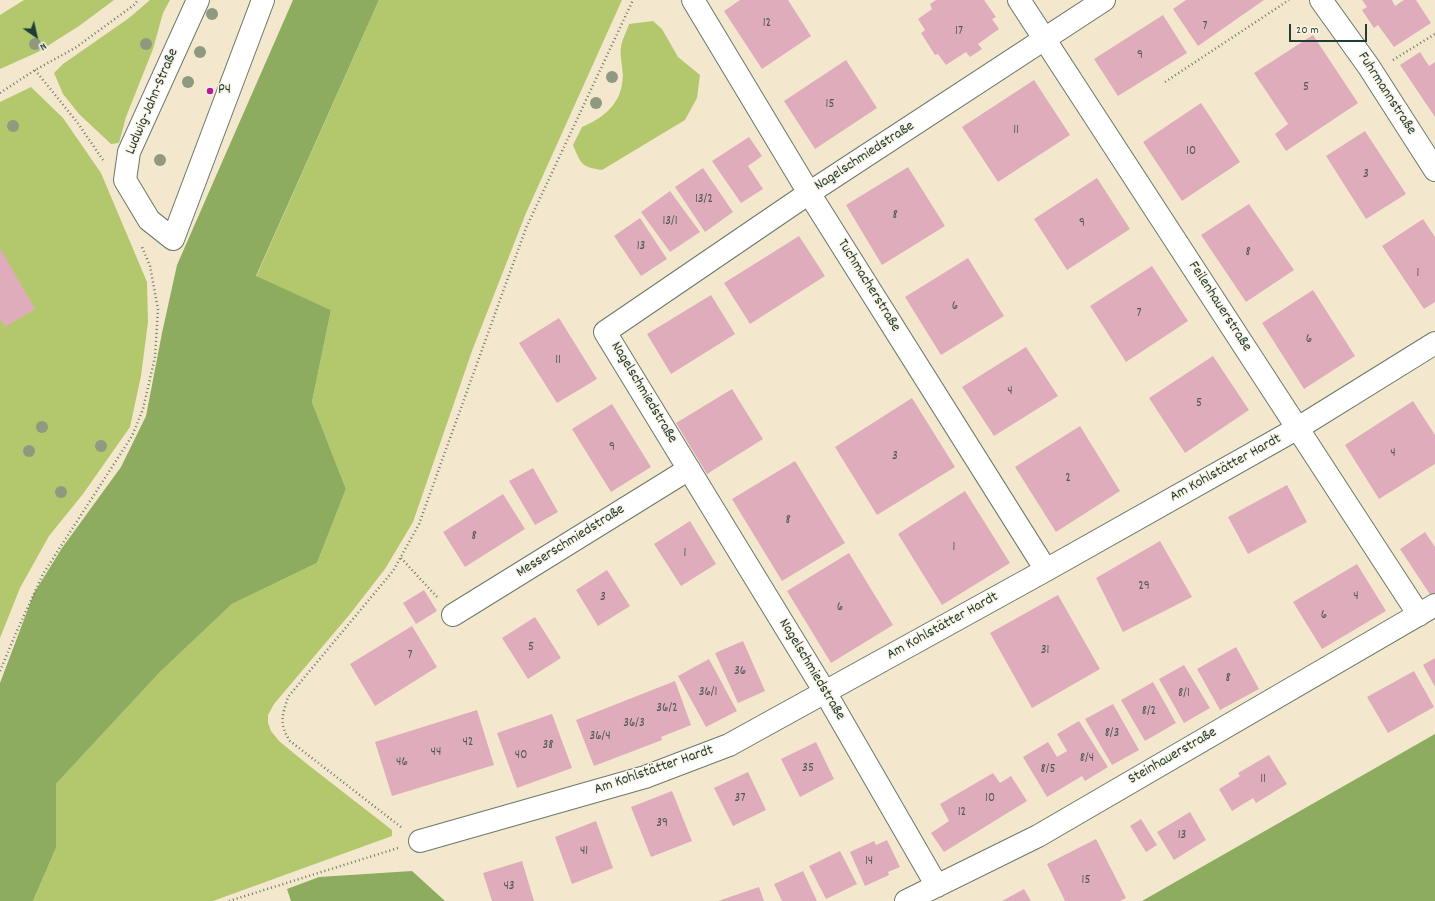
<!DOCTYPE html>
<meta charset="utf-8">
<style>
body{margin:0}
#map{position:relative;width:1435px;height:901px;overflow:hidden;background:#f3e8ce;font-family:Dekko,sans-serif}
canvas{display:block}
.north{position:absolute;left:16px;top:16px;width:40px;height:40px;-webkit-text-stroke:3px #fcf5e5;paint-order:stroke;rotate:146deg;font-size:11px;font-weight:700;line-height:16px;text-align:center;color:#1f3d34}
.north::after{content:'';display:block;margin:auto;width:14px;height:18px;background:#1f3d34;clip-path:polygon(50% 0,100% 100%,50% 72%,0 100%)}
.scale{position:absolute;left:1289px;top:24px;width:78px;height:18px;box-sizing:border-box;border:2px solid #1f3d34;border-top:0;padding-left:5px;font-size:12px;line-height:14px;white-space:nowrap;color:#1f3d34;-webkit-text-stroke:3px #fcf5e5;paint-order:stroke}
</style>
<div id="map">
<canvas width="1435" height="901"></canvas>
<div class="north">N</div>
<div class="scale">20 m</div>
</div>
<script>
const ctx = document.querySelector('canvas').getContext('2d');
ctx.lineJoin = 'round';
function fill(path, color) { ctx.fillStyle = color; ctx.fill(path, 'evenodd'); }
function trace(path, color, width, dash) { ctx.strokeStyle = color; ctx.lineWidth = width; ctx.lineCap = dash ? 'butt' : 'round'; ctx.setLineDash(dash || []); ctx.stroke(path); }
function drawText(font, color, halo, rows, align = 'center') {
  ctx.font = font + ' Dekko,sans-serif'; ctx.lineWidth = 3; ctx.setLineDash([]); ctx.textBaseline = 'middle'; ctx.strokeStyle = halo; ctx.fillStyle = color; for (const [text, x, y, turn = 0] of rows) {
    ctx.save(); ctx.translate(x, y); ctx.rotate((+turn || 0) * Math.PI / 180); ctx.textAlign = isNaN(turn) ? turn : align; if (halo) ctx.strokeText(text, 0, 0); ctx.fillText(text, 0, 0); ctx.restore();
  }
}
fill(new Path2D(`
 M 24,0 L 114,0 L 79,26 L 38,52 L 0,69 L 0,15 Z
 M 150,0 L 170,0 L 163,13 L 153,49 L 126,117 L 119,143 L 111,144 L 79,114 L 63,94 L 54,73 L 63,64 L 129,18 Z
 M 379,0 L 622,0 L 526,213 L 472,351 L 413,522 L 385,569 L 350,614 L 274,704 L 268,715 L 268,723 L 271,731 L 279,741 L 307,764 L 392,830 L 392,836 L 213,901 L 33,901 L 56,848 L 56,784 L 160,672 L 232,604 L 317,563 L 346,489 L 312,402 L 331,310 L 256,277 Z
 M 653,21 L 662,29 L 678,57 L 700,75 L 697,98 L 685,120 L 602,170 C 581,167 581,164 573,145 L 582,127 C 601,119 619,106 622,84 C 625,72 619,59 621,47 C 622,39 627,31 629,24 Z
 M 31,87 L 63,118 L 101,173 L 147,282 L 148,322 L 141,376 L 130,427 L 83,494 L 49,536 L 20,588 L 0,638 L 0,102 Z`), '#b3c86d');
fill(new Path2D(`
 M 293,0 L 379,0 L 256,276 L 331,310 L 312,402 L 346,489 L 317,563 L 232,604 L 160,672 L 56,784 L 56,848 L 33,901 L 0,901 L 0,683 L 34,593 L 62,548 L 121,467 L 146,416 L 162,333 L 177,265 Z
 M 1435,734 L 1435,901 L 1142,901 Z
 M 412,871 L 445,901 L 291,901 L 287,889 L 319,877 Z`), '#8eac60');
fill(new Path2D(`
 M 740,0 L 788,0 L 811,36 L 762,69 L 724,11 Z
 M 936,0 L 984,0 L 996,17 L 992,19 L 999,29 L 978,44 L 982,49 L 970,57 L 966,52 L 946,65 L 938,54 L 935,55 L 921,33 L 925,30 L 918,19 L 932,9 L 930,4 Z
 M 1186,0 L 1264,0 L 1198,46 L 1173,9 Z
 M 1362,0 L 1392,0 L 1395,6 L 1404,0 L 1416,0 L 1431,23 L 1394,47 L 1378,25 L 1374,28 L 1362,10 L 1367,7 Z
 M 1163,15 L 1187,53 L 1118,96 L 1094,59 Z
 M 1313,35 L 1358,103 L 1286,151 L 1275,134 L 1288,124 L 1254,73 Z
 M 1420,52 L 1429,66 L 1435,62 L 1435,117 L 1400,65 Z
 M 846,60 L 877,108 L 815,149 L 784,101 Z
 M 1034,80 L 1070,135 L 998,182 L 962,127 Z
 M 1201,103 L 1240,162 L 1182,201 L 1143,142 Z
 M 1365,131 L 1406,194 L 1366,219 L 1326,156 Z
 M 749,137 L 762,156 L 748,166 L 763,189 L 741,203 L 712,161 Z
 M 908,167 L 945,226 L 882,265 L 846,205 Z
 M 703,168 L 733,212 L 705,232 L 675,187 Z
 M 1097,178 L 1130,229 L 1067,270 L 1034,219 Z
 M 670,191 L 700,232 L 670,252 L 641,212 Z
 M 1249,204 L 1294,270 L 1246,302 L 1201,235 Z
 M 640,218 L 667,259 L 641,276 L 614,236 Z
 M 1423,219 L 1435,237 L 1435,302 L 1424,309 L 1382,246 Z
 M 799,236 L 825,276 L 750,324 L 724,283 Z
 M 0,248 L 35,309 L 5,327 L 0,318 Z
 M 968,258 L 1004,316 L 941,355 L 905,297 Z
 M 1152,266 L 1188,321 L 1126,362 L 1090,306 Z
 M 1313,290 L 1355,356 L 1304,389 L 1262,323 Z
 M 711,295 L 735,334 L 671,374 L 647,334 Z
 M 559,318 L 597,379 L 557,403 L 519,343 Z
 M 1026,347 L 1058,396 L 994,436 L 962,387 Z
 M 1213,356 L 1249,410 L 1185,453 L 1149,398 Z
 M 732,389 L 763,439 L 707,474 L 676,423 Z
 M 912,398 L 955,467 L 877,515 L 835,447 Z
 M 1413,401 L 1435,435 L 1435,464 L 1379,499 L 1345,445 Z
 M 612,404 L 651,467 L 611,492 L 572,429 Z
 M 1080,426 L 1120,491 L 1056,532 L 1015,467 Z
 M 795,461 L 845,543 L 782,581 L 732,499 Z
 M 533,468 L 558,512 L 535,525 L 509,481 Z
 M 1287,485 L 1307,522 L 1248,554 L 1228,517 Z
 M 965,491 L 1010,563 L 942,605 L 898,534 Z
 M 503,494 L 525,529 L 465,567 L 443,532 Z
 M 690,521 L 716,564 L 681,586 L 654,544 Z
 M 1425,532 L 1435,547 L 1435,593 L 1431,596 L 1400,549 Z
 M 1160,541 L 1192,597 L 1123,632 L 1096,578 Z
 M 849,553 L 893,625 L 831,663 L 787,591 Z
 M 1357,564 L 1386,611 L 1322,649 L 1293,602 Z
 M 607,570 L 630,606 L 598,626 L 576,590 Z
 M 424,590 L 437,611 L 416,624 L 403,603 Z
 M 1058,595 L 1100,669 L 1032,708 L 990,633 Z
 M 535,617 L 561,658 L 528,679 L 502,638 Z
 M 412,626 L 437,667 L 375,706 L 350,664 Z
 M 743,641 L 765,691 L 738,703 L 715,653 Z
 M 1236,647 L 1259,689 L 1220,710 L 1197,669 Z
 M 1435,658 L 1435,687 L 1423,665 Z
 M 709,659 L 737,711 L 706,727 L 678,676 Z
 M 1184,665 L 1210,708 L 1184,723 L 1159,679 Z
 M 1414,671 L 1434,707 L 1388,733 L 1367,697 Z
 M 675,681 L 691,725 L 661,737 L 662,740 L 594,766 L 576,720 Z
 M 1153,682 L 1176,723 L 1145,741 L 1121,700 Z
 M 1113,704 L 1139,750 L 1112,765 L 1085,719 Z
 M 477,710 L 494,765 L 392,796 L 375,742 Z
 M 552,714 L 572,768 L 517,788 L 497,733 Z
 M 1079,721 L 1108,767 L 1085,781 L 1082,776 L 1047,797 L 1023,757 L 1048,742 L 1057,757 L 1067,751 L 1057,734 Z
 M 816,742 L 834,779 L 800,797 L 781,759 Z
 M 1269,755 L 1287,784 L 1256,803 L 1253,798 L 1232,811 L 1219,789 L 1240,776 L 1238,773 Z
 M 748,772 L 766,810 L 733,826 L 714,788 Z
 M 993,773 L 1000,783 L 1011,776 L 1027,801 L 944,852 L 931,833 L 949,821 L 940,804 Z
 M 672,791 L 692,841 L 651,857 L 631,807 Z
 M 1190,812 L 1206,840 L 1174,860 L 1157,832 Z
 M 1141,819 L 1157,845 L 1146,852 L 1130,826 Z
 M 596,821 L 613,868 L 572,884 L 555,837 Z
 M 1096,839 L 1126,898 L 1120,901 L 1065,901 L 1047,864 Z
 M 887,840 L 900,867 L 888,872 L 889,875 L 865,886 L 850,852 L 874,841 L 876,845 Z
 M 840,851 L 857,884 L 826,899 L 809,866 Z
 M 522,861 L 534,901 L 492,901 L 483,873 Z
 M 803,871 L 817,901 L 782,901 L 774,884 Z
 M 759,887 L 764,901 L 718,901 Z
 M 1024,889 L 1031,901 L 1002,901 Z`), '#dfacbc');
const minor = new Path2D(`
 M 198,0 L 129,152 L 125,180 L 149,220 L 173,239 L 263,0
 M 693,0 L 809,193 L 1046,570
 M 1019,0 L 1419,615
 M 1321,0 L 1369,67 L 1435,170
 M 453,615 L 689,469
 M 420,841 L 645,777 L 729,745 L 1046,570 L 1298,428 L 1435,343
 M 937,886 L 825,692 L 605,332 L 809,193 L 1104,0
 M 906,901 L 1038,836 L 1435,605`);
trace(minor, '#69796a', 24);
trace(new Path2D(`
 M 1393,60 L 1435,34
 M 35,70 L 77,122 L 103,160
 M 1165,82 L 1289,0
 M 0,93 L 35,70 L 75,48 L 134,5 L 138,0
 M 401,558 L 437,597
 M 0,671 L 16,633 L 43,574 L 132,436 L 143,409 L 155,357 L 158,309 L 150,266 L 142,247
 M 401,827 L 290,741 C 279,724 282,716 288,697 L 393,571 L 419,524 L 526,228 L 633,0
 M 229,901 L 398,848`), '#69796a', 2.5, [1, 3]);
trace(minor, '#fff', 22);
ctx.fillStyle = '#8f997f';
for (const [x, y] of [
 [212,14],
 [35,44],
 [146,44],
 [200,52],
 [612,77],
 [188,82],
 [596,103],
 [13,126],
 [160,160],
 [42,427],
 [101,446],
 [29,451],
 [61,492]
]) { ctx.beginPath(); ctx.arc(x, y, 6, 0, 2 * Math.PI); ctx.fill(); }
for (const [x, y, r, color] of [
 [210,91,4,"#b5179e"]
]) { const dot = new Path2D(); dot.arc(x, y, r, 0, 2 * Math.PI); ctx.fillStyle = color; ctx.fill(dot); trace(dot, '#fcf5e5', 1.5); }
drawText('13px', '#4f5956', null, [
 ["12",767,24],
 ["7",1205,27],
 ["17",959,32],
 ["9",1140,56],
 ["5",1306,88],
 ["15",830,105],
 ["11",1016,131],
 ["10",1191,152],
 ["3",1366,175],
 ["13/2",704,200],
 ["8",895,216],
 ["13/1",670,222],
 ["9",1082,224],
 ["13",641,247],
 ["8",1248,253],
 ["1",1418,274],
 ["6",955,307],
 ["7",1139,314],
 ["6",1309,340],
 ["11",558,361],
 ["4",1010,392],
 ["5",1199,404],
 ["9",612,448],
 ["4",1393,454],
 ["3",895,457],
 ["2",1068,479],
 ["8",788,521],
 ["8",474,537],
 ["1",954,548],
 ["1",685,554],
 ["29",1144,587],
 ["4",1356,597],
 ["3",603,598],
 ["6",840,608],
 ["6",1324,616],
 ["5",531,648],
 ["31",1045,651],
 ["7",410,656],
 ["36",740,672],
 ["8",1228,679],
 ["36/1",708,693],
 ["8/1",1184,694],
 ["36/2",667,709],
 ["8/2",1149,712],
 ["36/3",634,724],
 ["8/3",1112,734],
 ["36/4",600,737],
 ["42",468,743],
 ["38",548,746],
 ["44",436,753],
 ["40",521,756],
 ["8/4",1087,759],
 ["46",402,763],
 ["35",808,769],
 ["8/5",1048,770],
 ["11",1263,780],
 ["37",740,799],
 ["10",990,799],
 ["12",962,813],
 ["39",662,824],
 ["13",1182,836],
 ["41",584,852],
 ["14",869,862],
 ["15",1086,881],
 ["43",509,887]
]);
drawText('15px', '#1f3d34', '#fcf5e5', [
 ["P4",218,91]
], 'left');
drawText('15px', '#1f3d34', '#fcf5e5', [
 ["Fuhrmannstraße",1386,94,57],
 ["Ludwig-Jahn-Straße",153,102,-67],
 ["Nagelschmiedstraße",865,157,-33],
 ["Tuchmacherstraße",868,286,58],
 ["Feilenhauerstraße",1219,307,57],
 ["Nagelschmiedstraße",643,393,59],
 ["Am Kohlstätter Hardt",1226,469,-29],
 ["Messerschmiedstraße",571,542,-32],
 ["Am Kohlstätter Hardt",943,627,-29],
 ["Nagelschmiedstraße",811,670,59],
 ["Steinhauerstraße",1173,757,-30],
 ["Am Kohlstätter Hardt",654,771,-19]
]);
</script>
